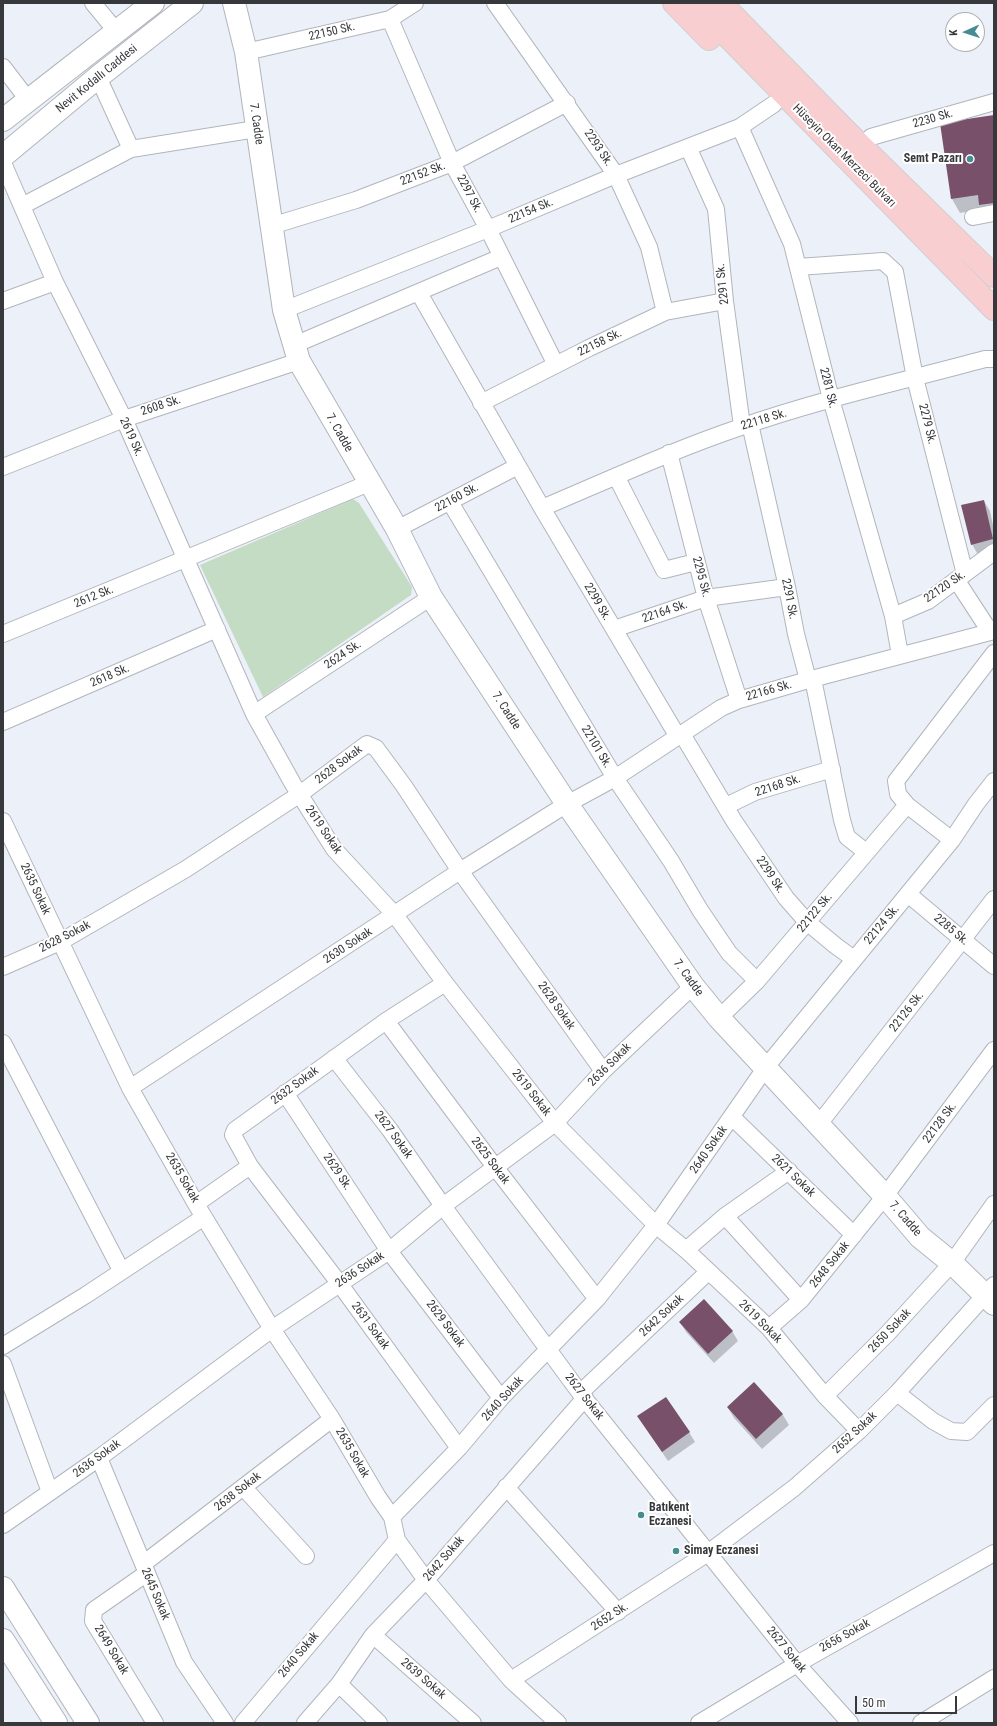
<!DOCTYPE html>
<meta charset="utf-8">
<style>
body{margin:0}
#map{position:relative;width:997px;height:1726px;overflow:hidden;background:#ecf0f8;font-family:"Roboto Condensed",sans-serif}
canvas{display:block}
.frame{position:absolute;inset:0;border:4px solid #37383b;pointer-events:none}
.north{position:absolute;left:945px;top:12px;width:40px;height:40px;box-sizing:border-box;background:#fff;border:1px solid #afafb1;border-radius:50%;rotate:267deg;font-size:11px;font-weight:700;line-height:16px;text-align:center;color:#37383b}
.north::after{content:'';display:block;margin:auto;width:14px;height:18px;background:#458d91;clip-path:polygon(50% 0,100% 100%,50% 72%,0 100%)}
.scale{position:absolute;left:855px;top:1696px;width:102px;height:18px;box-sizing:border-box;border:2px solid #37383b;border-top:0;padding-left:5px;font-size:12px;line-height:14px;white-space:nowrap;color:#37383b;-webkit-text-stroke:3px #fff;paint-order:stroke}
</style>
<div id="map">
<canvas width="997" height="1726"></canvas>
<div class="frame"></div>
<div class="north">K</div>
<div class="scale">50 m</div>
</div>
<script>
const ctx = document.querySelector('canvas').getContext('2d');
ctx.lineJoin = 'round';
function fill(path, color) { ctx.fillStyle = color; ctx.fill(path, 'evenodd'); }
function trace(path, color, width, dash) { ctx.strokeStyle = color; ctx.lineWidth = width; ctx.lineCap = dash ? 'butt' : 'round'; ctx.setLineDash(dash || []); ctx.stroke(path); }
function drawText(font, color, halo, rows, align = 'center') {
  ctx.font = font + ' "Roboto Condensed",sans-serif'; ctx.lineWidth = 4; ctx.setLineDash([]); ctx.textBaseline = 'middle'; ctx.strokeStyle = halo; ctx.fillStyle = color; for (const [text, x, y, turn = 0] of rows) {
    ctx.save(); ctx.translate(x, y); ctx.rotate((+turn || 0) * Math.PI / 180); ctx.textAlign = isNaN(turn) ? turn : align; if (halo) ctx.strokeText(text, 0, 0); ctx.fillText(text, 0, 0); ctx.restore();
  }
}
fill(new Path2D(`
 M 353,499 L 359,503 L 412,587 L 411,595 L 263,697 L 200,565 Z`), '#c4dcc3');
fill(new Path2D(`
 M 994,116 L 994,218 L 983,209 L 960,213 L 952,199 L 941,123 Z
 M 984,501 L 990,511 L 994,530 L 994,551 L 978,555 L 972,544 Z
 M 680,1322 L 732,1331 L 738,1341 L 714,1363 L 686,1332 Z
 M 754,1384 L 783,1415 L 789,1425 L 762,1449 L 734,1418 L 728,1408 Z
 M 645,1427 L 689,1432 L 695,1442 L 668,1461 Z`), '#0003');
fill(new Path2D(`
 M 994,115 L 994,203 L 979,205 L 978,195 L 951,199 L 940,123 Z
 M 984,500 L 993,539 L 971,545 L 961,505 Z
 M 704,1299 L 733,1331 L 708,1354 L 679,1322 Z
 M 754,1382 L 783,1414 L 756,1439 L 727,1407 Z
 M 666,1397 L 690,1432 L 662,1452 L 637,1416 Z`), '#78506a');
const street = new Path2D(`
 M 93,3 L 116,31
 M 495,3 L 616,175 L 649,247 L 665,312
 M 390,19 L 452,163 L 488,229 L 556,365
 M 246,52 L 390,19 L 415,3
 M 3,67 L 29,101
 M 98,77 L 131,149
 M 740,127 L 792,244 L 831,399 L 893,616 L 900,655
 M 871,137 L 994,102
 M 688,147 L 716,209 L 725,301 L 742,426
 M 3,163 L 55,282 L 124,419 L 254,714 L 293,784 L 334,849 L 395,915 L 445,983 L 555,1123 L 656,1225 L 686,1250 L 769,1328 L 825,1396 L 859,1431
 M 22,206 L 131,149 L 256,129
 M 973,217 L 994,213
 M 271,226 L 356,200 L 452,163 L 567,103
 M 798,267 L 883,261 L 895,272 L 915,378 L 965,574
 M 419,293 L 542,508 L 678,737
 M 3,301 L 55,282
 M 284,310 L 488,229 L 616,175 L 740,127 L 774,104
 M 294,345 L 501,257
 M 481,403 L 589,348 L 665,312 L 725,301
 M 750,424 L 787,587 L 796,634 L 808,680
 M 669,453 L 706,598 L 739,700
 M 3,467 L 124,419 L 299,361
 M 616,476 L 664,570 L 696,562
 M 450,502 L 615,778 L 671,861 L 700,910 L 729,953 L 757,981
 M 542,508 C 608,480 673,450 741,427 C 821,399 904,381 985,359 L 994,359
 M 397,529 L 518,466
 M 957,581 L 987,627 L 994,630
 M 893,616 L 928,601 L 994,552
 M 614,629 L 706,598 L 787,587
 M 3,634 L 369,483
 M 813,679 L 842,820 L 847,837 L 866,852
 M 254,714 L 431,597
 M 3,722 L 217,629
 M 682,734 L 734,821 L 786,898 L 807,922 L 836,946 L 854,959
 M 726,806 L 755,792 L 832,769
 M 3,821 L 130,1088 L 196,1204 L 272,1329 L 332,1419 L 378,1497 L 392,1517
 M 952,840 L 907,805 L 898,794 L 896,781 L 994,653
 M 908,894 L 994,966
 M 3,967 L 60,942 L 186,869 L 300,794 L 367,744 L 376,748 L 404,786 L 460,871 L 603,1071
 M 445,983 L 386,1021 L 235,1130 L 233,1135 L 250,1166 L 339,1283 L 459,1448
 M 719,1018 L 757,981 L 907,805
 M 386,1021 L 495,1167 L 597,1299
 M 3,1043 L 121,1270
 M 334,1058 L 390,1130 L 443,1206 L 580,1393 L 797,1664 L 850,1723
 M 130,1088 L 460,871 L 567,804 L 615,778 L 721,708 L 739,700 L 808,680 L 994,631
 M 285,1093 L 389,1251 L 501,1398
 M 732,1117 L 854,1235
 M 819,1124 L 994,899
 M 196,1204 L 250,1166
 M 725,1216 L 801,1300
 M 686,1250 L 725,1216 L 789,1171
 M 769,1328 L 801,1300 L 885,1196 L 994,1050
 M 3,1346 L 86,1295 L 204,1217
 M 3,1364 L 50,1492
 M 580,1393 L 708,1272
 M 897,1393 L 933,1421 L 951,1431 L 967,1432 L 994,1405
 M 825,1396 L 888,1333 L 952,1263 L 994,1204
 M 99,1458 L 184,1662 L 225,1723
 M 506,1487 L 618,1612
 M 244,1488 L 306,1556
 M 3,1525 L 99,1458 L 272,1329 L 389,1251 L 443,1206 L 555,1123 L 603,1071 L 693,986
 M 397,1540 L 426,1580 L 511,1680 L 558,1723
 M 143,1564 L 332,1419
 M 147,1573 L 94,1610 L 93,1621 L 155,1723
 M 373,1635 L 473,1723
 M 511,1680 L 708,1553 L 794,1488 L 859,1431 L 897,1393 L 994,1285
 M 339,1684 L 379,1723
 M 243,1723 L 397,1540 L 392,1517 L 459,1448 L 501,1398 L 597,1299 L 656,1225 L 766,1067 L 952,840 L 976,804 L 994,781
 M 305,1723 L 339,1684 L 373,1635 L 426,1580 L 585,1398
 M 699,1723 L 797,1664 L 994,1553
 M 921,1723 L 994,1678`);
const secondary = new Path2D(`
 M 234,3 L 246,52 L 284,310 L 299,361 L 397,529 L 431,597 L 567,804 L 693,986 L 719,1018 L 885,1196 L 920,1237 L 952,1263 L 994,1304
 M 3,120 L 153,3
 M 3,156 L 98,77 L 192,3
 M 3,1588 L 88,1723
 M 3,1640 L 56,1723`);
const primary = new Path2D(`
 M 674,3 L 709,39
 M 695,3 L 994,309
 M 721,3 L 846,131 L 994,276`);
trace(street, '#b1b5bc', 18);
trace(secondary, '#b1b5bc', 24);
trace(primary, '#cfcfd0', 24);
trace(street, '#fff', 16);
trace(secondary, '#fff', 22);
trace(primary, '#f9ced0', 22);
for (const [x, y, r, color] of [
 [970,159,4,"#458d91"],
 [641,1515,4,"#458d91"],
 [676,1551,4,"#458d91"]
]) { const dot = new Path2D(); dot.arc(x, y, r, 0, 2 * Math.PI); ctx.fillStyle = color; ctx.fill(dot); trace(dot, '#fff', 1.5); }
drawText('12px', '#37383b', '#fff', [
 ["22150 Sk.",332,32,-13],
 ["Nevit Kodallı Caddesi",97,79,-39],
 ["2230 Sk.",933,119,-16],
 ["7. Cadde",256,124,82],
 ["2293 Sk.",598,148,56],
 ["Hüseyin Okan Merzeci Bulvarı",844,156,45],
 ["22152 Sk.",423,174,-21],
 ["2297 Sk.",469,194,62],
 ["22154 Sk.",531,211,-23],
 ["2291 Sk.",723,284,-96],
 ["22158 Sk.",600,343,-26],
 ["2281 Sk.",828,388,76],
 ["2608 Sk.",161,406,-18],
 ["22118 Sk.",764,420,-17],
 ["2279 Sk.",927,424,76],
 ["7. Cadde",339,433,60],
 ["2619 Sk.",131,437,66],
 ["22160 Sk.",457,498,-28],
 ["2295 Sk.",701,577,75],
 ["22120 Sk.",945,587,-34],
 ["2612 Sk.",94,597,-22],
 ["2291 Sk.",789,599,79],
 ["2299 Sk.",597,602,60],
 ["22164 Sk.",665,612,-19],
 ["2624 Sk.",343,655,-34],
 ["2618 Sk.",110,676,-23],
 ["22166 Sk.",769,691,-16],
 ["7. Cadde",506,711,57],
 ["22101 Sk.",596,747,59],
 ["2628 Sokak",339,765,-37],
 ["22168 Sk.",778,786,-18],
 ["2619 Sokak",323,830,56],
 ["2299 Sk.",770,875,56],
 ["2635 Sokak",35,889,65],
 ["22122 Sk.",815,913,-50],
 ["22124 Sk.",882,925,-50],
 ["2285 Sk.",951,930,40],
 ["2628 Sokak",65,937,-27],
 ["2630 Sokak",348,946,-33],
 ["7. Cadde",688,978,54],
 ["2628 Sokak",556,1006,55],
 ["22126 Sk.",907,1012,-52],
 ["2636 Sokak",610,1065,-45],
 ["2632 Sokak",295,1086,-36],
 ["2619 Sokak",531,1093,52],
 ["22128 Sk.",940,1123,-53],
 ["2627 Sokak",393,1135,54],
 ["2640 Sokak",709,1150,-55],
 ["2625 Sokak",490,1161,53],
 ["2629 Sk.",337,1172,56],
 ["2621 Sokak",793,1176,44],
 ["2635 Sokak",182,1178,60],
 ["7. Cadde",905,1219,49],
 ["2648 Sokak",830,1265,-51],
 ["2636 Sokak",360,1270,-33],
 ["2642 Sokak",662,1316,-43],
 ["2619 Sokak",760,1322,45],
 ["2629 Sokak",445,1324,53],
 ["2631 Sokak",370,1326,54],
 ["2650 Sokak",890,1331,-46],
 ["2627 Sokak",584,1397,52],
 ["2640 Sokak",503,1399,-48],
 ["2652 Sokak",855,1433,-43],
 ["2635 Sokak",352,1453,60],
 ["2636 Sokak",97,1459,-36],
 ["2638 Sokak",238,1492,-38],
 ["2642 Sokak",444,1559,-49],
 ["2645 Sokak",155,1594,67],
 ["2652 Sk.",610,1617,-33],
 ["2656 Sokak",845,1636,-29],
 ["2649 Sokak",111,1650,59],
 ["2627 Sokak",786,1650,51],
 ["2640 Sokak",299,1655,-50],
 ["2639 Sokak",423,1679,41]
]);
drawText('bold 12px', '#37383b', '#fff', [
 ["Semt Pazarı",962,159,"right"],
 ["Batıkent",649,1508],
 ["Eczanesi",649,1522],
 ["Simay Eczanesi",684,1551]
], 'left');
</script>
